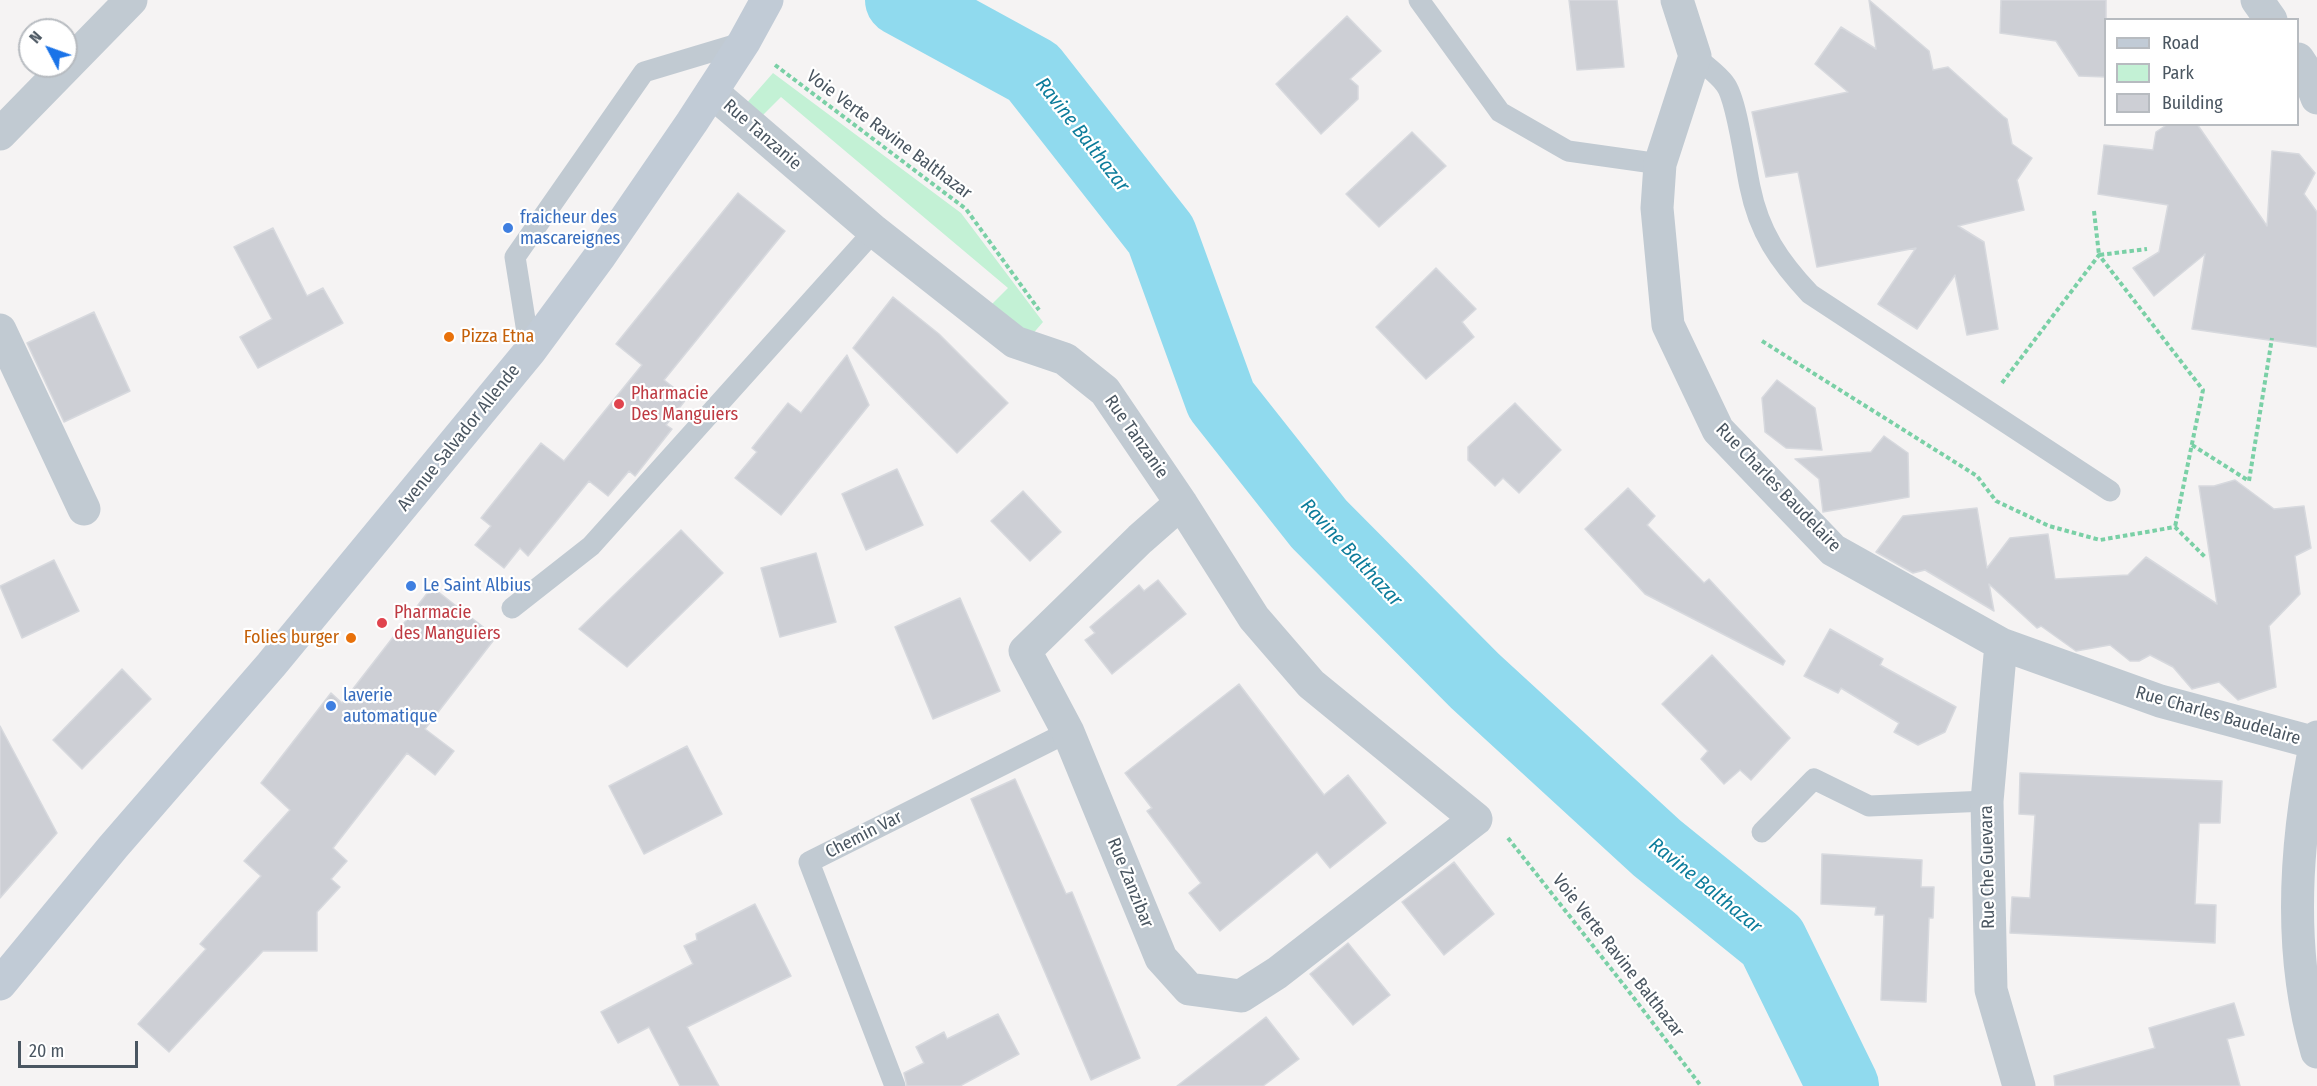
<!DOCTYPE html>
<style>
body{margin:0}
#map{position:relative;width:2317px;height:1086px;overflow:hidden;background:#f5f3f3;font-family:"Fira Sans Condensed",sans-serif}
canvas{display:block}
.legend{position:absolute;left:2104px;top:18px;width:195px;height:108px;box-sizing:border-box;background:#fff;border:2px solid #b7bbc0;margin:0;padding:8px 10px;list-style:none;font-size:18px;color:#4a5661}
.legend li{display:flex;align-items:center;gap:12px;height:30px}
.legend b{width:30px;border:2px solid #b7bbc0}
.north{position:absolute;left:18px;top:18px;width:60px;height:60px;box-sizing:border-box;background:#fff;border:2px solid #b7bbc0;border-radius:50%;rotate:311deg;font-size:16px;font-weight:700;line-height:24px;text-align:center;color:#4a5661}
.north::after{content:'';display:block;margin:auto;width:21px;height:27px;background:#1a73e8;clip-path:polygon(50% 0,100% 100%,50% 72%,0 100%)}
.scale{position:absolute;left:18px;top:1041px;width:120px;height:27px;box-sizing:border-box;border:3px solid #4a5661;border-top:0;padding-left:8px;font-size:18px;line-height:21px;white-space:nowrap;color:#4a5661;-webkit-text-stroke:4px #fff;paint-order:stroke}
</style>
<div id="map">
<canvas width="2317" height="1086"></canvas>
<ul class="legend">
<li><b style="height:8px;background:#c1cbd6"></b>Road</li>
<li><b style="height:16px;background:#c3f1d5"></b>Park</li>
<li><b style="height:16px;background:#cdcfd5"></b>Building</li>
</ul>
<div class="north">N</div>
<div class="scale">20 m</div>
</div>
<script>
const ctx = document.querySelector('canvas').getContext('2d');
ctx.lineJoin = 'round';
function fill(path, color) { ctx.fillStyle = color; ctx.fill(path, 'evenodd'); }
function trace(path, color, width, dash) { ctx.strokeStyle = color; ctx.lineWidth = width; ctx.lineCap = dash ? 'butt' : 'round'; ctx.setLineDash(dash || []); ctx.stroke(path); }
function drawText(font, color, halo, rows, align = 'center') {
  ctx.font = font + ' "Fira Sans Condensed",sans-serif'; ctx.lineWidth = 4.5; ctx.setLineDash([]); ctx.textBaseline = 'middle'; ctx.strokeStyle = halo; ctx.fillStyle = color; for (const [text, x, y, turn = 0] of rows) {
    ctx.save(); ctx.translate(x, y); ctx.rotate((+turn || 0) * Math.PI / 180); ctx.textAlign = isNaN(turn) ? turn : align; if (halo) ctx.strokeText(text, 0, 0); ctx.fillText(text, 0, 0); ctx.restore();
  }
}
fill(new Path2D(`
 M 773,73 L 961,213 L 1043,322 L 1030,337 L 990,306 L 1008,288 L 781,97 L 760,118 L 744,106 Z`), '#c3f1d5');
trace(new Path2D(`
 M 901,0 L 1033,72 L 1161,235 L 1221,400 L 1319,524 L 1475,681 L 1657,848 L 1772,941 L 1843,1086`), '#90daee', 72);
const building = new Path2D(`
 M 1569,0 L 1617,0 L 1624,67 L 1577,70 Z
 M 1869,0 L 1929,51 L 1933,70 L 1948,67 L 2003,116 L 2007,119 L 2012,144 L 2032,158 L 2017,180 L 2024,210 L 1958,226 L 1984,242 L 1998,329 L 1967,335 L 1955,275 L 1917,329 L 1878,304 L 1916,248 L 1817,267 L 1798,172 L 1766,177 L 1752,112 L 1848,92 L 1815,64 L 1841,27 L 1876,49 Z
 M 2001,0 L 2106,0 L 2106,77 L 2079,76 L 2056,41 L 2000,33 Z
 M 1347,16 L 1381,51 L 1350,79 L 1358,86 L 1358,99 L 1321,134 L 1276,84 Z
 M 2168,124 L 2197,124 L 2267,226 L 2272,151 L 2299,154 L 2315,173 L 2304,194 L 2317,212 L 2317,347 L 2192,329 L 2205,254 L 2154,296 L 2133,268 L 2159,252 L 2168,205 L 2098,194 L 2104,145 L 2153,150 L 2156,132 Z
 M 1412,132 L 1446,166 L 1379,227 L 1346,194 Z
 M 738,193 L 785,231 L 664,380 L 687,398 L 666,425 L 672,429 L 635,476 L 629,471 L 608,496 L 589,481 L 528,556 L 520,548 L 504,568 L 475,545 L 491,526 L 481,518 L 541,443 L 564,461 L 642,365 L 616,344 Z
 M 273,228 L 307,296 L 323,288 L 343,323 L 258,368 L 240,337 L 272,319 L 234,247 Z
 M 1436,268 L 1476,309 L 1462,322 L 1474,337 L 1426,379 L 1376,327 Z
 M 893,297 L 939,334 L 1008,403 L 957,453 L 853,348 Z
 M 94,312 L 130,391 L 64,422 L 27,343 Z
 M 847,355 L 869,405 L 781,515 L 735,478 L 757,452 L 752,448 L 788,403 L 801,413 Z
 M 1777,380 L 1815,408 L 1822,450 L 1786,448 L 1765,432 L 1762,398 Z
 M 1515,403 L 1561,450 L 1519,493 L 1503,478 L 1495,486 L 1468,460 L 1468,447 Z
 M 1884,436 L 1908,453 L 1909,497 L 1823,512 L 1819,479 L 1795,459 L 1871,452 Z
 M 897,469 L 923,525 L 866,550 L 842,494 Z
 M 2235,480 L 2274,509 L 2304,506 L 2311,548 L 2295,556 L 2300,594 L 2269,626 L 2276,687 L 2238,700 L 2219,682 L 2192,689 L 2173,667 L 2150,655 L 2139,661 L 2130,661 L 2110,645 L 2076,651 L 2041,626 L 2037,628 L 1989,584 L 1994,611 L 1925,570 L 1913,573 L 1876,552 L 1903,516 L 1977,508 L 1987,568 L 2010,538 L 2048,534 L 2055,579 L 2128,575 L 2146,557 L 2217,604 L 2199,486 L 2214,486 Z
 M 1628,488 L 1655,516 L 1647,525 L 1704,583 L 1709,579 L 1785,661 L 1783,665 L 1645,594 L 1585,529 Z
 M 1023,491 L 1061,532 L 1030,561 L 991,521 Z
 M 681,530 L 723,573 L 627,667 L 579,629 Z
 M 816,553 L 836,622 L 780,637 L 761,568 Z
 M 54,560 L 79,611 L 22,638 L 0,586 Z
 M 1158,580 L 1186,614 L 1112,674 L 1085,640 L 1095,633 L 1090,627 L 1139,585 L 1144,591 Z
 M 432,587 L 496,637 L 425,729 L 454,751 L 435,775 L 407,753 L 333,848 L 347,861 L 331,879 L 340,887 L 317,912 L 317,951 L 263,951 L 169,1052 L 138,1024 L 206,949 L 200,944 L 261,876 L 244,861 L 290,810 L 261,783 L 331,693 L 342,703 Z
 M 960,598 L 1000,691 L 933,719 L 895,627 Z
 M 1830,629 L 1883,659 L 1880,665 L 1956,707 L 1945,732 L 1918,745 L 1894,732 L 1899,723 L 1841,688 L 1838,693 L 1804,676 Z
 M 1712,655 L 1790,738 L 1751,780 L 1740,770 L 1724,784 L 1701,759 L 1708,751 L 1662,704 Z
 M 122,669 L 151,699 L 82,769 L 53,740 Z
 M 1239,684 L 1324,795 L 1348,775 L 1386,823 L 1330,868 L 1317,852 L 1220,931 L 1189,893 L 1201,883 L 1147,811 L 1152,808 L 1125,773 Z
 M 0,726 L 57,833 L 0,898 Z
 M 687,746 L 722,814 L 644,854 L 609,786 Z
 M 2020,773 L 2222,781 L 2220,823 L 2199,823 L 2195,904 L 2216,905 L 2215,943 L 2010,933 L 2012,897 L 2030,898 L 2035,815 L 2019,814 Z
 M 1015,779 L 1066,894 L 1072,892 L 1140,1058 L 1091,1080 L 971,799 Z
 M 1822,854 L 1922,860 L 1921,887 L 1934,887 L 1933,918 L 1929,918 L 1926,1002 L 1881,1000 L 1884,915 L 1875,915 L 1876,907 L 1821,904 Z
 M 1454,862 L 1494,914 L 1444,955 L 1402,902 Z
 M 755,904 L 791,976 L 687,1027 L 719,1086 L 680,1086 L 649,1027 L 618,1043 L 601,1012 L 693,964 L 684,946 L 697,940 L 696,934 Z
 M 1348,943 L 1390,995 L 1353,1025 L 1310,974 Z
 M 2234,1003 L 2244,1035 L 2227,1039 L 2240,1086 L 2055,1086 L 2054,1076 L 2155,1048 L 2149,1028 Z
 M 998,1014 L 1019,1054 L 960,1086 L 907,1086 L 904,1073 L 924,1063 L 916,1047 L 944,1032 L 947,1039 Z
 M 1266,1017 L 1299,1059 L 1263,1086 L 1177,1086 Z`);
fill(building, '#cdcfd5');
trace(building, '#d7d9de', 1.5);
trace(new Path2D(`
 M 775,65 L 966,209 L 1039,310
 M 2094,211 L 2099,255 L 2147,249
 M 1762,341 L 1977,476 L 1996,501 L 2049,526 L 2100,540 L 2175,527 L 2205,557
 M 2002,383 L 2099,255 L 2203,390 L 2175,527
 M 2192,445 L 2249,481 L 2272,338
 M 1508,838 L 1627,989 L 1701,1086`), '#7ad0a6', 4, [4.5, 3]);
trace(new Path2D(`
 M 1419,0 L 1500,112 L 1568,151 L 1660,164
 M 1695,56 C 1704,65 1717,73 1725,84 C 1737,99 1745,165 1750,187 C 1759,232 1779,261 1810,294 L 2110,491
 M 530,351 L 515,257 L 644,72 L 744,42
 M 512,608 L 591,546 L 874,231
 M 1762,832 L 1814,779 L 1869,806 L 1987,801
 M 895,1086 L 809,862 L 1068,732`), '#c1cad2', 21);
trace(new Path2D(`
 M 1677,0 L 1695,56 L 1660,164 L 1657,208 L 1668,325 L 1718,430 L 1833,550 L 2001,644 L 2160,701 L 2316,743
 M 2257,0 L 2271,20
 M 2298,59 L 2308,74 L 2317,98
 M 712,92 L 874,231 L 1015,342 L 1065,359 L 1105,391 L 1181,503 L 1254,618 L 1311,684 L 1476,819 L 1277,973 L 1241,996 L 1189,989 L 1161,958 L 1068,732 L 1025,651 L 1140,539 L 1181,503
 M 0,134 L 131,0
 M 0,330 L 84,509
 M 2001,644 L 1987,801 L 1991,990 L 2019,1086
 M 2317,737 C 2295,840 2287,950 2317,1052`), '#c1cad2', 33);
trace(new Path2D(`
 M 0,984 L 113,847 L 271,665 L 530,351 L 600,256 L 692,122 L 744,42 L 767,0`), '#c1cbd6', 33);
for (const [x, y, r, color] of [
 [508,228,6,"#3f7fe0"],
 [449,337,6,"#e8710a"],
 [619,404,6,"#e0444e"],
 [411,586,6,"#3f7fe0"],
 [382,623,6,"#e0444e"],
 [351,638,6,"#e8710a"],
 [331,706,6,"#3f7fe0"]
]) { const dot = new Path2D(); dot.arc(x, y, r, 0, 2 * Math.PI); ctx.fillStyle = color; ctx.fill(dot); trace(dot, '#fff', 2); }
drawText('18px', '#4a5661', '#fff', [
 ["Rue Tanzanie",762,135,41],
 ["Voie Verte Ravine Balthazar",889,135,37],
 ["Rue Tanzanie",1136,437,55],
 ["Avenue Salvador Allende",459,438,-51],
 ["Rue Charles Baudelaire",1778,488,46],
 ["Rue Charles Baudelaire",2218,716,16],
 ["Chemin Var",864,835,-27],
 ["Rue Che Guevara",1988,867,-91],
 ["Rue Zanzibar",1130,883,68],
 ["Voie Verte Ravine Balthazar",1618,956,52]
]);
drawText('18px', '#366cbe', '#fff', [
 ["fraicheur des",520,218],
 ["mascareignes",520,239],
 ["Le Saint Albius",423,586],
 ["laverie",343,696],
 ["automatique",343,717]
], 'left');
drawText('18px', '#c56008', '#fff', [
 ["Pizza Etna",461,337],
 ["Folies burger",339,638,"right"]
], 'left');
drawText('18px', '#be3a42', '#fff', [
 ["Pharmacie",631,394],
 ["Des Manguiers",631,415],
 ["Pharmacie",394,613],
 ["des Manguiers",394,634]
], 'left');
drawText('italic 20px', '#0c7c9b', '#fff', [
 ["Ravine Balthazar",1082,135,52],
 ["Ravine Balthazar",1351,553,47],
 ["Ravine Balthazar",1705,886,39]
]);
</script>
